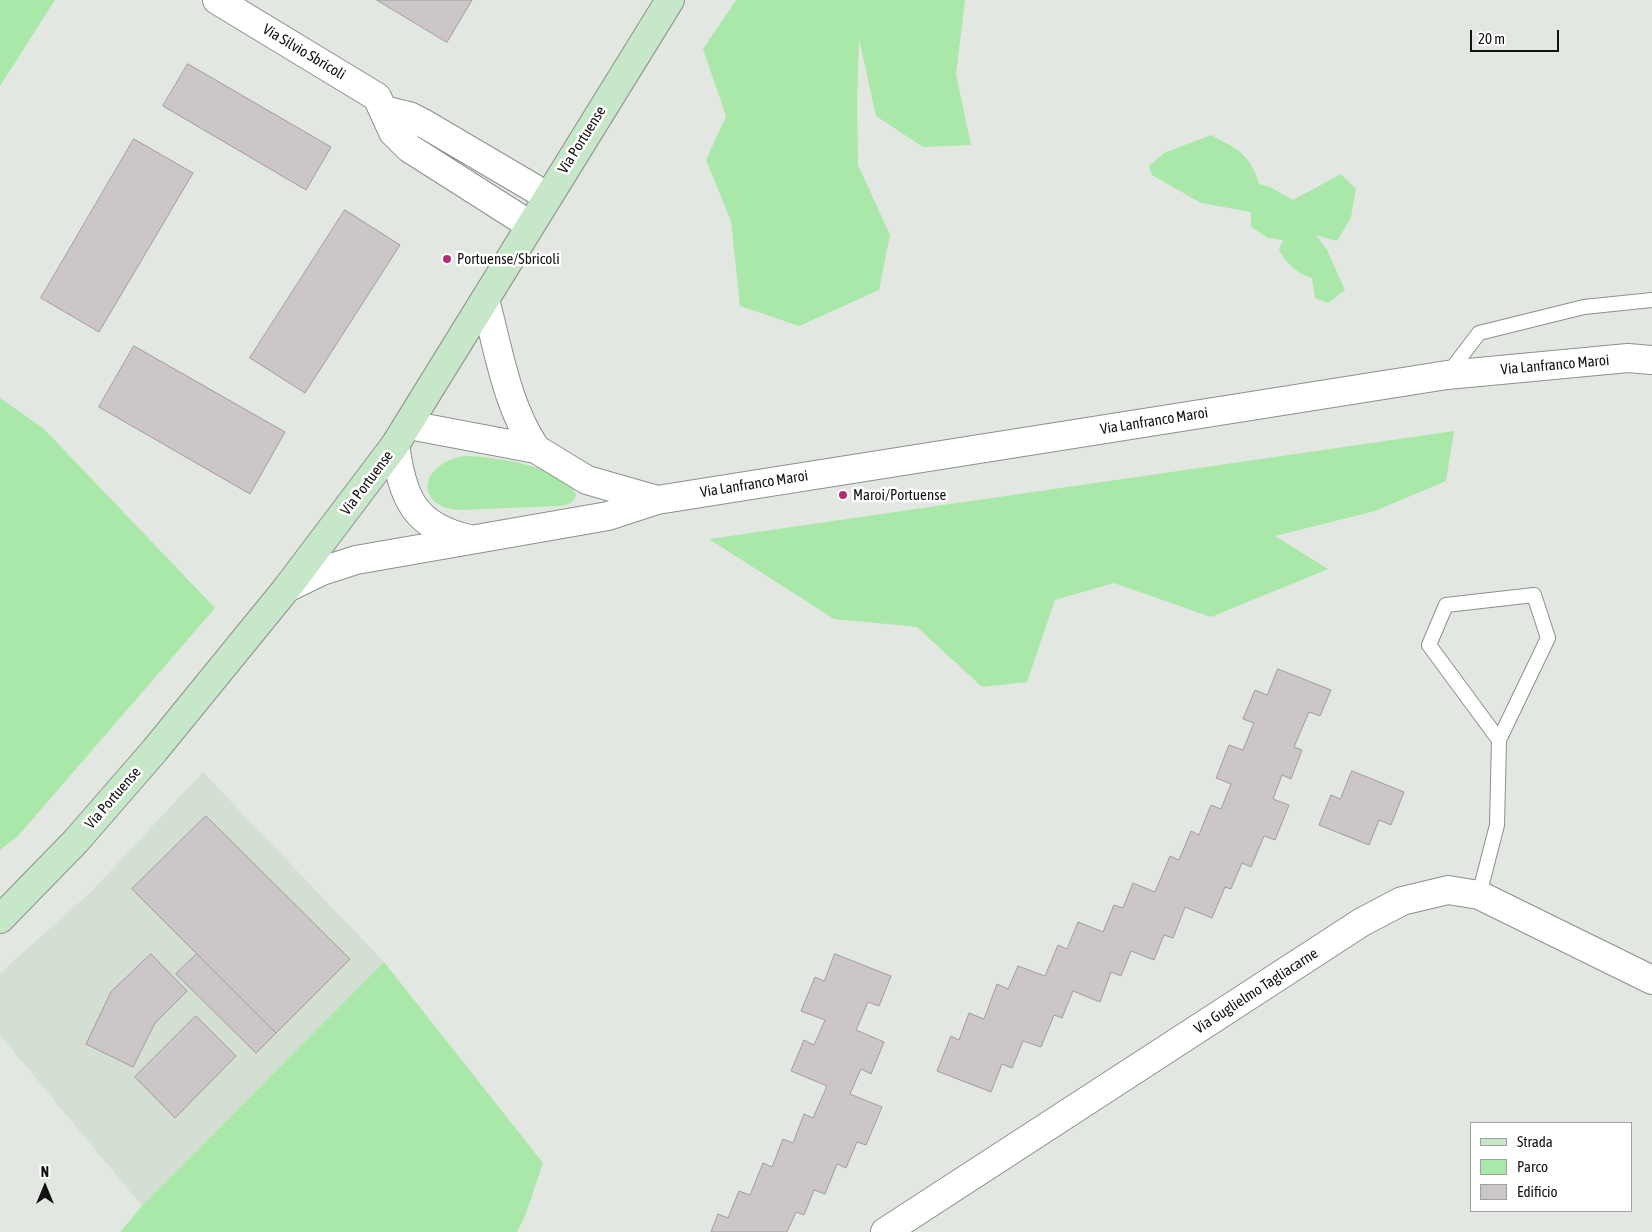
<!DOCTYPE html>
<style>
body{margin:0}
#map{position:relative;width:1652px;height:1232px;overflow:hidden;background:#e2e7e2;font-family:"Asap Condensed",sans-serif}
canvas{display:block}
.legend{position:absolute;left:1470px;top:1122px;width:162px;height:90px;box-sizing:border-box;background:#fff;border:1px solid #a0a0a0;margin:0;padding:6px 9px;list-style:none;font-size:15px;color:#111211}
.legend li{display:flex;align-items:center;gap:10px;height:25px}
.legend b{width:25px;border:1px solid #a0a0a0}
.north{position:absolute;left:20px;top:1162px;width:50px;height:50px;-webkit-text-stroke:4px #fff;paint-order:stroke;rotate:0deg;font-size:14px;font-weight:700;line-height:20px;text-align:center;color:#111211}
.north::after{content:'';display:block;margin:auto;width:18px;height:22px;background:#111211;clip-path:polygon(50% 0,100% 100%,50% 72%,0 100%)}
.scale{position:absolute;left:1470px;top:30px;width:89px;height:22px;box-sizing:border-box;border:2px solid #111211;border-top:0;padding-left:6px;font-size:15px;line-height:18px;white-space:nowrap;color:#111211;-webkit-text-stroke:4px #fff;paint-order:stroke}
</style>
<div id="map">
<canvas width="1652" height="1232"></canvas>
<ul class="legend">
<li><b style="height:6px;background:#c7e7c9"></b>Strada</li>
<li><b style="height:14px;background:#a9e8a9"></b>Parco</li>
<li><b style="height:14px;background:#cdc6c8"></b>Edificio</li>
</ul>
<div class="north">N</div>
<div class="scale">20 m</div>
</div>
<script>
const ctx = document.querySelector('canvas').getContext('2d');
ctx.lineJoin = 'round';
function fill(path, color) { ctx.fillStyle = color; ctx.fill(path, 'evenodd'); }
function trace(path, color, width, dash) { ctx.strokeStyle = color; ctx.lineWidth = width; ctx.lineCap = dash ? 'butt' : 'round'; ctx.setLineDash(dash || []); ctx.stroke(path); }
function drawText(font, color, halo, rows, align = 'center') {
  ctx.font = font + ' "Asap Condensed",sans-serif'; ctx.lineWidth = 5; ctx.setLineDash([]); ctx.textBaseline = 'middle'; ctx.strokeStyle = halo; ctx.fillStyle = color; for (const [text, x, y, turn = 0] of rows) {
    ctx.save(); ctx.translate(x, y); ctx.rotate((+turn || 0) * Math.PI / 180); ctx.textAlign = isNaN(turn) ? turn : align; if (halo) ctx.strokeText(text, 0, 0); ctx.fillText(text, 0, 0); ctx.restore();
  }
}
fill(new Path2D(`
 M 203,772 L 384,962 L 142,1206 L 0,1035 L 0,973 L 92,891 Z`), '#d4dfd3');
fill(new Path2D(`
 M 0,0 L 55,0 L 0,86 Z
 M 736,0 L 965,0 L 956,74 L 971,145 L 923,147 L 876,116 L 859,39 L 857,100 L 858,165 L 890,235 L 879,290 L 799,326 L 740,306 L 731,221 L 706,160 L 726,116 L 703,49 Z
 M 1211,135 C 1238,149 1250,154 1259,184 L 1270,187 L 1293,200 L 1341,174 L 1356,189 L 1351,217 L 1337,241 L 1316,235 L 1327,250 L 1345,290 L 1328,303 L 1315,298 L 1312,278 C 1297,273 1287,265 1279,250 L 1283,240 L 1268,238 L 1251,227 L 1251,212 L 1201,203 L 1152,175 L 1149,166 L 1164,153 Z
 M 0,398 L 44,429 L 215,608 L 18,836 L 0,850 Z
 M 1454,431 L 1446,481 L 1375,511 L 1275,536 L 1328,569 L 1211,617 L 1114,583 L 1055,600 L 1027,682 L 982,687 L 917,627 L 834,619 L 709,539 Z
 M 464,456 C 490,456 567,466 576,495 C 573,504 567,505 558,506 L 459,510 C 415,507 418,464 464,456 Z
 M 384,962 L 543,1163 L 525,1216 L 517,1232 L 120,1232 L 142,1206 Z`), '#a9e8a9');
const building = new Path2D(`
 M 377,0 L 472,0 L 447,42 Z
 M 188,64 L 331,147 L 306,190 L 163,106 Z
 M 134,139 L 193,173 L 99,332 L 41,298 Z
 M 345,210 L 400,245 L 305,393 L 250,358 Z
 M 134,346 L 285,432 L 250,494 L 99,407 Z
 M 1278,669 L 1331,690 L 1320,716 L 1309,712 L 1294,747 L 1302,750 L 1291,779 L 1282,775 L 1273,799 L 1289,805 L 1275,840 L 1264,836 L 1251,867 L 1242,863 L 1231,889 L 1225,887 L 1212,918 L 1185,907 L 1173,938 L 1164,935 L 1154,960 L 1131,951 L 1121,976 L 1111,972 L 1100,1002 L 1073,991 L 1062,1018 L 1054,1015 L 1041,1047 L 1023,1041 L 1012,1068 L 1002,1064 L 991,1092 L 937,1071 L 951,1036 L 959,1040 L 969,1013 L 984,1019 L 997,984 L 1008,989 L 1018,966 L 1045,976 L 1058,945 L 1067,949 L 1078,922 L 1103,932 L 1114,905 L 1123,908 L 1133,883 L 1155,892 L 1170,856 L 1179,860 L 1191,831 L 1199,835 L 1211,805 L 1221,809 L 1231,784 L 1216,778 L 1229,745 L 1243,750 L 1254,723 L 1243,719 L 1255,690 L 1267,695 Z
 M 1352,771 L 1404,792 L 1391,825 L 1379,820 L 1369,845 L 1319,825 L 1331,795 L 1340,799 Z
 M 206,816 L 350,959 L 276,1033 L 132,889 Z
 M 151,954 L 187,991 L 155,1023 L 133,1067 L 86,1044 L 111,992 Z
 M 197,954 L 276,1033 L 256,1053 L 176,974 Z
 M 835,954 L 891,976 L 879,1006 L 868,1002 L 856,1030 L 884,1042 L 871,1074 L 861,1069 L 850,1094 L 882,1107 L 866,1145 L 857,1142 L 846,1168 L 837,1164 L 825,1194 L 814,1190 L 804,1215 L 796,1212 L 787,1232 L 711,1232 L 718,1214 L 728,1218 L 739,1191 L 750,1195 L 763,1163 L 772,1167 L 783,1139 L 793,1143 L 804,1114 L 813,1118 L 827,1086 L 791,1071 L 804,1040 L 814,1045 L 825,1020 L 801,1011 L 815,977 L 824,981 Z
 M 196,1016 L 236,1056 L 175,1118 L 135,1077 Z`);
fill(building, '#cdc6c8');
trace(building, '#a29b9d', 1);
const service = new Path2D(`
 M 1447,375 L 1479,333 L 1584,307 L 1652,300
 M 1479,895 L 1497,825 L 1499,740 L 1548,638 L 1534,595 L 1446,605 L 1429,645 L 1499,740`);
const minor = new Path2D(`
 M 217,0 L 377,97 L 393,132 L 409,148 L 530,225
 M 384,110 L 409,116 L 423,123 L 547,196
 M 485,300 C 499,351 506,404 536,449
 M 409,425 L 536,449 L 587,480 L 657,500
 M 395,445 C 403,498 413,526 469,539
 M 287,588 L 322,571 L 356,560 L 608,516 L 657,500 L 1447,375 L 1628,358 L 1652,360
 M 885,1232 L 1362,922 L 1402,901 L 1448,890 L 1479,895 L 1652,980`);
const secondary = new Path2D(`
 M 0,919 L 76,841 L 155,750 L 287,588 L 395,445 L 670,0`);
trace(service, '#8d918d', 16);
trace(minor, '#8d918d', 30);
trace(secondary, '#8d918d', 30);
trace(service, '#fff', 14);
trace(minor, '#fff', 28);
trace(secondary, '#c7e7c9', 28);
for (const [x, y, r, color] of [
 [447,259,5,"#b12d74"],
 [843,495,5,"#b12d74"]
]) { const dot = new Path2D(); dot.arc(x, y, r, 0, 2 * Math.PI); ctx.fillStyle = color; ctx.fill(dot); trace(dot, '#fff', 2); }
drawText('15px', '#111211', '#fff', [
 ["Via Silvio Sbricoli",304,52,31],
 ["Via Portuense",582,140,-58],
 ["Via Lanfranco Maroi",1555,365,-5],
 ["Via Lanfranco Maroi",1154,421,-9],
 ["Via Portuense",367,483,-53],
 ["Via Lanfranco Maroi",754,484,-9],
 ["Via Portuense",113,798,-49],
 ["Via Guglielmo Tagliacarne",1256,991,-33]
]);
drawText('15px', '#111211', '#fff', [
 ["Portuense/Sbricoli",457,259],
 ["Maroi/Portuense",853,495]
], 'left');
</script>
